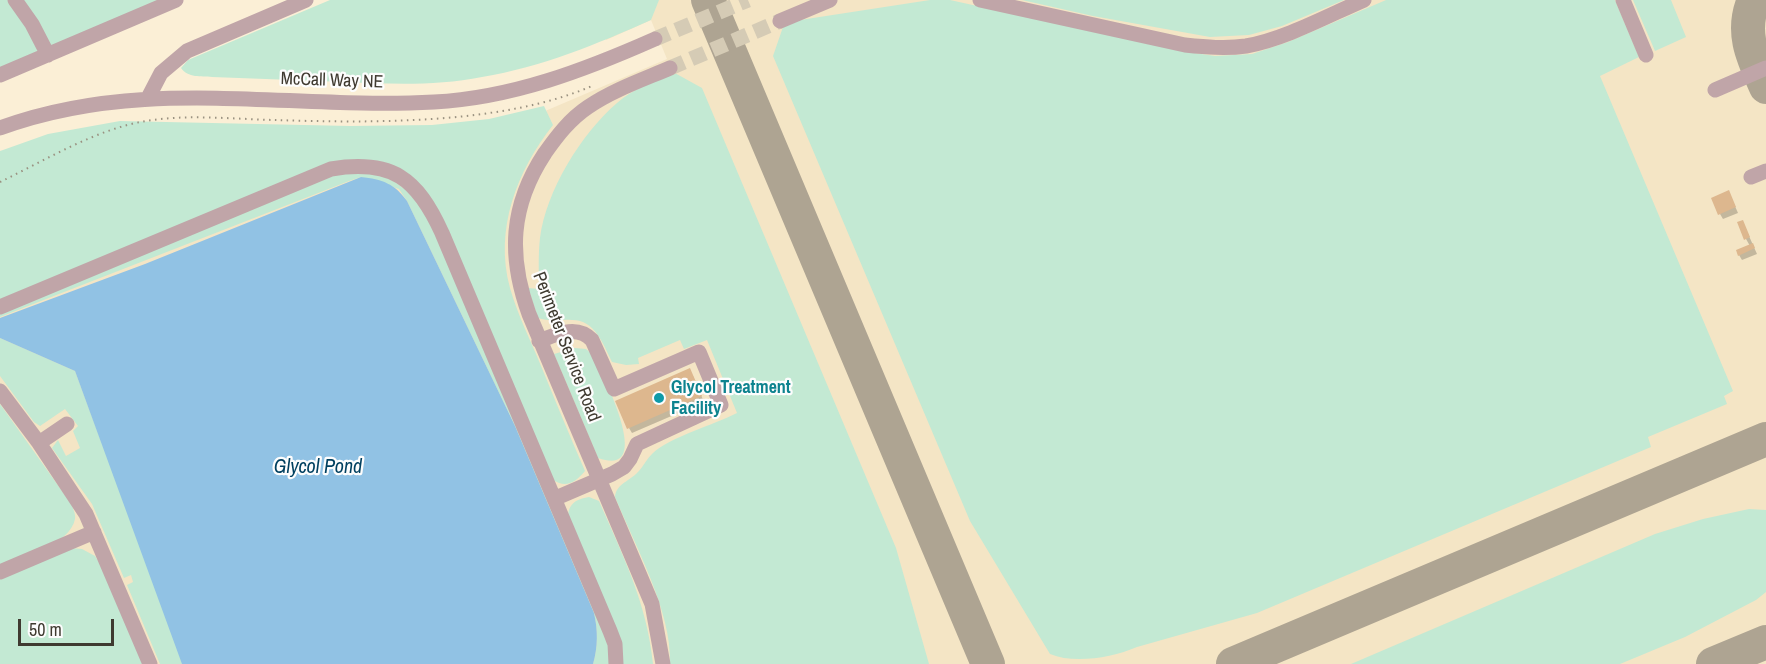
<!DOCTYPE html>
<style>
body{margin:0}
#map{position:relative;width:1766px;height:664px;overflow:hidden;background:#fbefd6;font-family:"Archivo Narrow",sans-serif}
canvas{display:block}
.scale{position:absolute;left:18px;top:619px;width:96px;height:27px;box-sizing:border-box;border:3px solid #3f3a30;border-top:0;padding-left:8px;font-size:18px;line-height:21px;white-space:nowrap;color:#3f3a30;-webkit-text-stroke:4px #fdfdfd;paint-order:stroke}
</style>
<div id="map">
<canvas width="1766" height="664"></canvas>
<div class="scale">50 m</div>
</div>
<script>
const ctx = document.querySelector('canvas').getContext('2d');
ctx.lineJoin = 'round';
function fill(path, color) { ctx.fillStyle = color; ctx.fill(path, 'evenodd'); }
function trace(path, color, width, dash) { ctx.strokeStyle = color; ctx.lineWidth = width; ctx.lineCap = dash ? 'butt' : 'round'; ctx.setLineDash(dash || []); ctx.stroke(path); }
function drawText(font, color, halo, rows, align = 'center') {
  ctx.font = font + ' "Archivo Narrow",sans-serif'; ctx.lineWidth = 4.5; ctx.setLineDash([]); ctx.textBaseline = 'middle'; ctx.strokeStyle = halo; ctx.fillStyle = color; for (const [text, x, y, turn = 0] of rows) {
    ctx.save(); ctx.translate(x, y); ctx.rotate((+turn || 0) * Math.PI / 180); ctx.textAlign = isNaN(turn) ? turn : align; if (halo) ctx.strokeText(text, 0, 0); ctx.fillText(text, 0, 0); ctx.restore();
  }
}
fill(new Path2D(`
 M 589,0 L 1766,0 L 1766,664 L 0,664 L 0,292 L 233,193 L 414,167 L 667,59 L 651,20 L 606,40 Z`), '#f4e5c5');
fill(new Path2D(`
 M 0,0 L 165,0 L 0,73 Z
 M 330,0 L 659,0 L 651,20 C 597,44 542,67 482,77 C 437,86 391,84 345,82 C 301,80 257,79 212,77 C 201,76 188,78 181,68 L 188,60 Z
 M 930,0 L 950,0 L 1181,51 L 1215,56 L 1252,54 L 1288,42 L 1386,0 L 1615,0 L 1639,57 L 1600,76 L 1733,391 L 1724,396 L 1727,404 L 1648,437 L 1651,447 L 1257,613 L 1137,647 C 1111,658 1074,664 1050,654 L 970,521 L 773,56 L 783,27 L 800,20 Z
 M 1022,0 L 1344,0 L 1282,26 L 1249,35 L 1210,37 L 1093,16 Z
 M 1633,0 L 1671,0 L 1686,37 L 1655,51 Z
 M 673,72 L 702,88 L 896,548 L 929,664 L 670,664 C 672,611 635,546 615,497 C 616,485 627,482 636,474 C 643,468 646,459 653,453 C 668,438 716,424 737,413 L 707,340 L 684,349 L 680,340 L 638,358 L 639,364 L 626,365 L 612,362 C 603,344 595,320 572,320 C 560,319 550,322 538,318 L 528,288 L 539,289 C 539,273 538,255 540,238 C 546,191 581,134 617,103 C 633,89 654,81 673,72 Z
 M 544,106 L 553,125 C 517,171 494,229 510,288 C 517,313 529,337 539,361 C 554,398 569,434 585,471 C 575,483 565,489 552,479 L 438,214 L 367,161 L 0,303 L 0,151 L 3,150 L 48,134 L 120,121 L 350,126 L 432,125 L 489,119 Z
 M 372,170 L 408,189 L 430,218 L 611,648 L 612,664 L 593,664 C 598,647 598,630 594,613 L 515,426 L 407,201 L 399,189 L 361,177 L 349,181 L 0,317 L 0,313 L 326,174 Z
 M 0,338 L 75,371 L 184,664 L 160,664 L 127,585 L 133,582 L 131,575 L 124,578 L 92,504 L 52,448 L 58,440 L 66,456 L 80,448 L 73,431 L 78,426 L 65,409 L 40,426 L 34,422 L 0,376 Z
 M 575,348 L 586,349 L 594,356 C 602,374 657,479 598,458 L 554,354 Z
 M 0,404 L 72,505 C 73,509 76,515 75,519 C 70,545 22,557 0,566 Z
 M 589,497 L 599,501 C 623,556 647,603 653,664 L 621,664 L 568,518 C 568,504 576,499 589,497 Z
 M 1749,509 L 1766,510 L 1766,592 L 1756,600 L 1685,637 L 1620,664 L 1351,664 L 1655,534 L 1703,519 Z
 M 71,548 L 82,549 L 95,556 L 105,572 L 143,664 L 0,664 L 0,577 Z`), '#c3e9d3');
fill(new Path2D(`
 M 361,177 C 382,179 395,184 407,201 L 515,426 L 594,613 C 598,630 598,647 593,664 L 182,664 L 75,371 L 0,338 L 0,318 L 145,264 Z`), '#91c2e4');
fill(new Path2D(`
 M 1731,197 L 1738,213 L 1723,219 L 1720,214 Z
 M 1745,227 L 1757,254 L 1742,260 L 1739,255 L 1750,246 L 1746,239 Z
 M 693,376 L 704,402 L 632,433 L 629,428 Z`), '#0003');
trace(new Path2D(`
 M 708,0 L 988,664
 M 1754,0 C 1740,32 1753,58 1766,87
 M 1233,664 L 1766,439
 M 1713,664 L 1766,642`), '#aea492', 34);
fill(new Path2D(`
 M 1729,190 L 1736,207 L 1718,215 L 1711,198 Z
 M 1743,220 L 1750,237 L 1744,240 L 1737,222 Z
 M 1753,243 L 1755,248 L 1738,256 L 1736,250 Z
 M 690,368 L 702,396 L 627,429 L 615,401 Z`), '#ddb78e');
trace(new Path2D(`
 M 655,39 L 748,0
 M 670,68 L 780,21`), '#d5cbb5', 15, [15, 8]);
trace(new Path2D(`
 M 0,182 C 46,160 96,129 146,121 C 186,114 233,119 274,120 C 372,123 501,125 592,86`), '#9a9281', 2, [1.5, 4.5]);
trace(new Path2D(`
 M 15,0 L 32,24 L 48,55
 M 980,0 L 1185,45 C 1205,47 1226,49 1246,46 C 1285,39 1327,16 1364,0
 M 1623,0 L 1646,55
 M 780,21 L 830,0
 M 0,75 L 176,0
 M 1715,90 L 1766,68
 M 148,98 L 161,73 L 187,51 L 306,0
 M 0,128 C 144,75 286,110 434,102 C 512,98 585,70 655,39
 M 1751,177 L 1766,171
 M 0,307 L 331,169 C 392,159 417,178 442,233 L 610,631 L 615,644 L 616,664
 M 539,341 C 557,334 577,324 592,340 L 614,389 L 699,352 L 721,405 L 637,444 L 630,459 L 624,467 L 612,474 L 556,498
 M 0,391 L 39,443 L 86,514 L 150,664
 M 39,443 L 67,424
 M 0,572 L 94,532
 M 663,664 L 652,604 L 529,314 C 508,256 510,206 545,153 C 557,136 570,119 588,107 C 613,90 642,80 670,68`), '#c0a5a8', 15);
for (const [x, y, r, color] of [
 [659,398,6,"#0f9aa8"]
]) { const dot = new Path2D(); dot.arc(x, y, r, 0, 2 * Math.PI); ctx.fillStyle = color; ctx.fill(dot); trace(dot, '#fdfdfd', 2); }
drawText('18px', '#3f3a30', '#fdfdfd', [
 ["McCall Way NE",332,81,2],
 ["Perimeter Service Road",566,347,69]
]);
drawText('bold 18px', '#0d838f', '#fdfdfd', [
 ["Glycol Treatment",671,388],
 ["Facility",671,409]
], 'left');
drawText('italic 20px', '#004060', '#fdfdfd', [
 ["Glycol Pond",318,468]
]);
</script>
